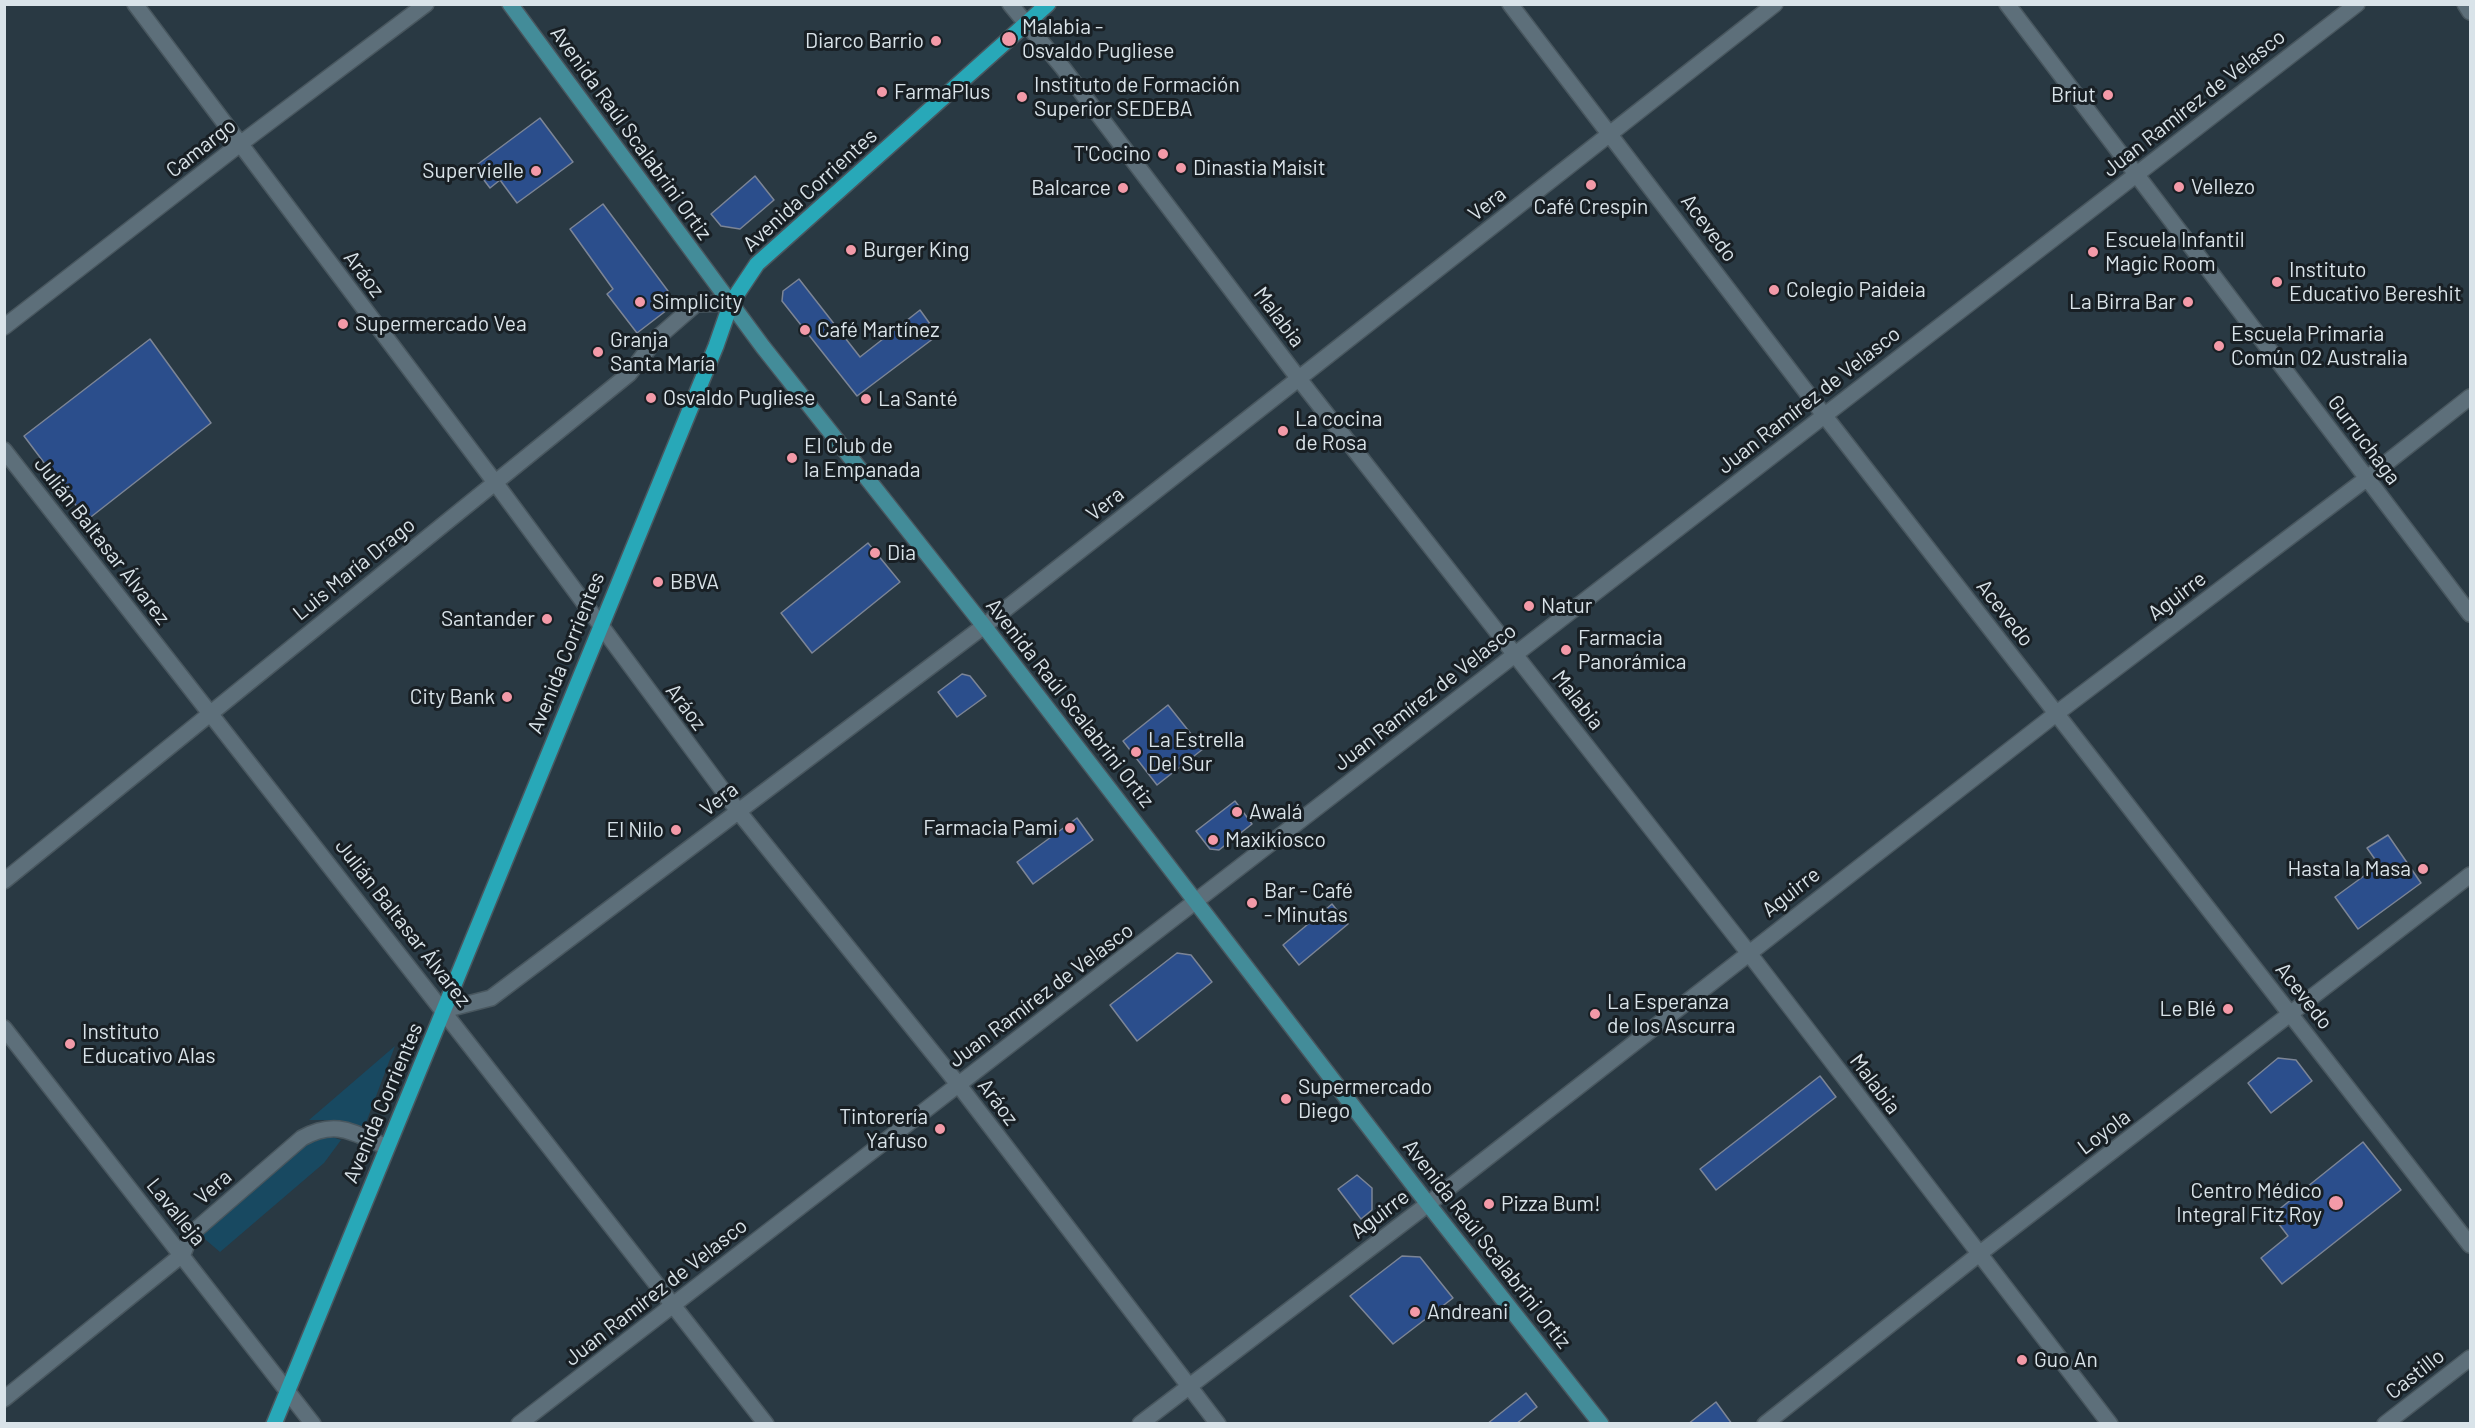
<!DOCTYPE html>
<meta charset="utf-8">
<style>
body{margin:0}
#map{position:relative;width:2475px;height:1428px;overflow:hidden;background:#293943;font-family:Barlow,sans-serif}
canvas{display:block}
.frame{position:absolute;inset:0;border:6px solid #d9e3e9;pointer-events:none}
</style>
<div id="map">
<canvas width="2475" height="1428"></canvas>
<div class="frame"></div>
</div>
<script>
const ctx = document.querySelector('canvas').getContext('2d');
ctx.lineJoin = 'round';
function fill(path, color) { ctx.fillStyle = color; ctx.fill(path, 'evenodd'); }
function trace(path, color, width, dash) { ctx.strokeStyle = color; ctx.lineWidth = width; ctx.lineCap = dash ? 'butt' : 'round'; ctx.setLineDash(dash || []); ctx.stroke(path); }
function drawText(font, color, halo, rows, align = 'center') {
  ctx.font = font + ' Barlow,sans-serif'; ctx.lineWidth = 6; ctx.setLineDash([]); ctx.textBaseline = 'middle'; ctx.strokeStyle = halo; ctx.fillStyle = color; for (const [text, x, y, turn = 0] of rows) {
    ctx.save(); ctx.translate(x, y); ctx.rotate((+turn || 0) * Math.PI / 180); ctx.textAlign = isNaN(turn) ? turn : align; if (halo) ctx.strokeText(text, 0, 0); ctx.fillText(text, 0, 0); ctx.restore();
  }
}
fill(new Path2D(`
 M 395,1046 L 364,1128 L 340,1120 L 309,1120 Z
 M 329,1136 L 341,1140 L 324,1163 L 220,1252 L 199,1234 L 299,1147 Z`), '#184961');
const building = new Path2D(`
 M 540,118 L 573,162 L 517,203 L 500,180 L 490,188 L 474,167 Z
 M 755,176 L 774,200 L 740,229 L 721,226 L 711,214 Z
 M 603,204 L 668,291 L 667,310 L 637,333 L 607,294 L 613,289 L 570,229 Z
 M 799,279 L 860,357 L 920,310 L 938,335 L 857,396 L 782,301 L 783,291 Z
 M 150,339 L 211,423 L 87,520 L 24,436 Z
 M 868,543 L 900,582 L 812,653 L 781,613 Z
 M 962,674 L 970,676 L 986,696 L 957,717 L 938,692 Z
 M 1168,705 L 1203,749 L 1157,785 L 1123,741 Z
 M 1235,801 L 1252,824 L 1219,850 L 1210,849 L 1196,831 Z
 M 1077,818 L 1093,840 L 1033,884 L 1017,862 Z
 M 2388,835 L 2421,883 L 2358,929 L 2335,897 L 2379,865 L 2367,848 Z
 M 1332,904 L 1348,924 L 1299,965 L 1283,945 Z
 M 1177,953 L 1191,955 L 1212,982 L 1137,1041 L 1110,1005 Z
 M 2278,1058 L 2296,1060 L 2312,1081 L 2271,1113 L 2248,1083 Z
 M 1820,1076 L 1836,1097 L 1716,1190 L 1700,1169 Z
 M 2363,1142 L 2401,1190 L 2282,1284 L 2261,1258 L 2288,1236 L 2272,1215 Z
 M 1357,1175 L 1372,1188 L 1372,1210 L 1361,1219 L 1338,1189 Z
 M 1402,1256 L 1420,1257 L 1453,1298 L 1393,1344 L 1350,1296 Z
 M 1526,1393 L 1537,1407 L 1516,1424 L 1487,1424 Z
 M 1716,1402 L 1732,1424 L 1688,1424 Z`);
fill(building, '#2b4e8c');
trace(building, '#7c8596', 1.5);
const minor = new Path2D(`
 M 135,4 L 494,481 L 738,811 L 958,1084 L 1218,1424
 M 1010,4 L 1063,68 L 1299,379 L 1748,952 L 2110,1424
 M 1510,4 L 1824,415 L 2470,1245
 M 2007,4 L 2470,614
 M 2465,4 L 2470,12
 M 4,327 L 240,144 L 426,4
 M 4,450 L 766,1424
 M 4,881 L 629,374 L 656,339 L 696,304 L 731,303
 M 444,1010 L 491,998 L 984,626 L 1775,4
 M 4,1028 L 313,1424
 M 4,1399 L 183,1254 L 191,1234 L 302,1138 C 337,1119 353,1133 387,1147
 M 519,1424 L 2357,4
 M 1140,1424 L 1428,1204 L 2057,713 L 2366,479 L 2470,397
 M 1765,1424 L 1979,1254 L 2470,875
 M 2385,1424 L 2470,1358`);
const secondary = new Path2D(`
 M 510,4 L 763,347 L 984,626 L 1428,1204 L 1601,1424`);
const primary = new Path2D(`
 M 274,1424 L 716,346 L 731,303 L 757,264 L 1048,4`);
trace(minor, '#49575f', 18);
trace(secondary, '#49575f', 18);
trace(primary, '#49575f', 18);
trace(minor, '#5d6f7a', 15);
trace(secondary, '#438c99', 15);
trace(primary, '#28a8b8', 15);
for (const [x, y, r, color] of [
 [1009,39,8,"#f39aa8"],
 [936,41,6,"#f39aa8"],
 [882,92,6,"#f39aa8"],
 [2108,95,6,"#f39aa8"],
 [1022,97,6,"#f39aa8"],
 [1163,154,6,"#f39aa8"],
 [1181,168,6,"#f39aa8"],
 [536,171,6,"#f39aa8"],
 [1591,185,6,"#f39aa8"],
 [2179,187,6,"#f39aa8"],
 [1123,188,6,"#f39aa8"],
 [851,250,6,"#f39aa8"],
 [2093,252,6,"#f39aa8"],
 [2277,282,6,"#f39aa8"],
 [1774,290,6,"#f39aa8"],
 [640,302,6,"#f39aa8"],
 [2188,302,6,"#f39aa8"],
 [343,324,6,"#f39aa8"],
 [805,330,6,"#f39aa8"],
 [2219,346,6,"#f39aa8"],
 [598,352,6,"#f39aa8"],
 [651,398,6,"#f39aa8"],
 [866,399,6,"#f39aa8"],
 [1283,431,6,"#f39aa8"],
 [792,458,6,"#f39aa8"],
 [875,553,6,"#f39aa8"],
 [658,582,6,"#f39aa8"],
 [1529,606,6,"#f39aa8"],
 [547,619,6,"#f39aa8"],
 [1566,650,6,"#f39aa8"],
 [507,697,6,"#f39aa8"],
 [1136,752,6,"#f39aa8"],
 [1237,812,6,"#f39aa8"],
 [1070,828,6,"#f39aa8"],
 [676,830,6,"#f39aa8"],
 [1213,840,6,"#f39aa8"],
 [2423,869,6,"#f39aa8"],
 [1252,903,6,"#f39aa8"],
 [2228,1009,6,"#f39aa8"],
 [1595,1014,6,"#f39aa8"],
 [70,1044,6,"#f39aa8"],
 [1286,1099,6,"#f39aa8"],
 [940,1129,6,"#f39aa8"],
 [2336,1203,8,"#f39aa8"],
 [1489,1204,6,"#f39aa8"],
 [1415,1312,6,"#f39aa8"],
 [2022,1360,6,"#f39aa8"]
]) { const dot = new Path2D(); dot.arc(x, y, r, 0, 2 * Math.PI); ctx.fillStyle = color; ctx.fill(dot); trace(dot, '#181f24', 2); }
drawText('21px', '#d9e3e9', '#181f24', [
 ["Malabia -",1022,27],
 ["Osvaldo Pugliese",1022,51],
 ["Diarco Barrio",924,41,"right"],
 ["Instituto de Formación",1034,85],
 ["Superior SEDEBA",1034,109],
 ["FarmaPlus",894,92],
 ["Briut",2096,95,"right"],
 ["T'Cocino",1151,154,"right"],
 ["Dinastia Maisit",1193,168],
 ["Supervielle",524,171,"right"],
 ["Vellezo",2191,187],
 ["Balcarce",1111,188,"right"],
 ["Café Crespin",1591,207,"center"],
 ["Escuela Infantil",2105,240],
 ["Magic Room",2105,264],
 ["Burger King",863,250],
 ["Instituto",2289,270],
 ["Educativo Bereshit",2289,294],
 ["Colegio Paideia",1786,290],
 ["Simplicity",652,302],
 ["La Birra Bar",2176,302,"right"],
 ["Supermercado Vea",355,324],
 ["Café Martínez",817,330],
 ["Escuela Primaria",2231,334],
 ["Común 02 Australia",2231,358],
 ["Granja",610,340],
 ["Santa María",610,364],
 ["Osvaldo Pugliese",663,398],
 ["La Santé",878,399],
 ["La cocina",1295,419],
 ["de Rosa",1295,443],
 ["El Club de",804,446],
 ["la Empanada",804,470],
 ["Dia",887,553],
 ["BBVA",670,582],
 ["Natur",1541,606],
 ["Santander",535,619,"right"],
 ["Farmacia",1578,638],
 ["Panorámica",1578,662],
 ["City Bank",495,697,"right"],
 ["La Estrella",1148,740],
 ["Del Sur",1148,764],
 ["Awalá",1249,812],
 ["Farmacia Pami",1058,828,"right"],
 ["El Nilo",664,830,"right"],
 ["Maxikiosco",1225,840],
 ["Hasta la Masa",2411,869,"right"],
 ["Bar - Café",1264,891],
 ["- Minutas",1264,915],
 ["La Esperanza",1607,1002],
 ["de los Ascurra",1607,1026],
 ["Le Blé",2216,1009,"right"],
 ["Instituto",82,1032],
 ["Educativo Alas",82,1056],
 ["Supermercado",1298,1087],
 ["Diego",1298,1111],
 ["Tintorería",928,1117,"right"],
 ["Yafuso",928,1141,"right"],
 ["Centro Médico",2322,1191,"right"],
 ["Integral Fitz Roy",2322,1215,"right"],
 ["Pizza Bum!",1501,1204],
 ["Andreani",1427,1312],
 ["Guo An",2034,1360]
], 'left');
drawText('21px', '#d9e3e9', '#181f24', [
 ["Juan Ramírez de Velasco",2194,103,-38],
 ["Avenida Raúl Scalabrini Ortiz",631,133,54],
 ["Camargo",201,148,-38],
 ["Avenida Corrientes",810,190,-42],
 ["Vera",1487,204,-38],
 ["Acevedo",1709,228,53],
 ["Aráoz",364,274,53],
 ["Malabia",1279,317,53],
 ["Juan Ramírez de Velasco",1809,400,-38],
 ["Gurruchaga",2364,440,53],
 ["Vera",1105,504,-38],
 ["Julián Baltasar Álvarez",102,541,52],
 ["Luis María Drago",354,569,-39],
 ["Aguirre",2177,596,-37],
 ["Acevedo",2005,613,52],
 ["Avenida Corrientes",566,653,-68],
 ["Juan Ramírez de Velasco",1425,697,-38],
 ["Malabia",1578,700,52],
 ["Avenida Raúl Scalabrini Ortiz",1070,703,52],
 ["Aráoz",686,707,53],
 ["Vera",719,799,-37],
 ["Aguirre",1791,892,-38],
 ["Julián Baltasar Álvarez",403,923,52],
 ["Juan Ramírez de Velasco",1041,995,-37],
 ["Acevedo",2304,996,52],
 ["Malabia",1875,1084,53],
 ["Aráoz",998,1102,53],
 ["Avenida Corrientes",383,1103,-67],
 ["Loyola",2104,1132,-37],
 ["Vera",213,1187,-41],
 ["Lavalleja",176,1212,51],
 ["Aguirre",1380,1214,-37],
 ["Avenida Raúl Scalabrini Ortiz",1487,1244,52],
 ["Juan Ramírez de Velasco",656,1292,-38],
 ["Castillo",2415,1374,-38]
]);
</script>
